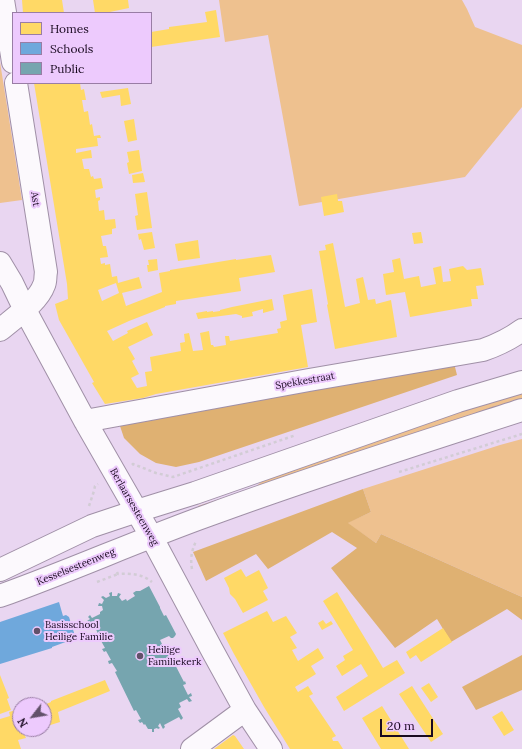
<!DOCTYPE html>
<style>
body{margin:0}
#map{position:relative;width:522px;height:749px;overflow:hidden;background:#e9d6f1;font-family:Lora,serif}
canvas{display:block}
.legend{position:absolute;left:12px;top:12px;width:140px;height:72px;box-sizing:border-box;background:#edcafd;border:1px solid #997da5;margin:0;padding:5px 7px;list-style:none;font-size:12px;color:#1a0a21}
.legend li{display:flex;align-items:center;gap:8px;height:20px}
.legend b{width:20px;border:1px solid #997da5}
.north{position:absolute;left:12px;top:697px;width:40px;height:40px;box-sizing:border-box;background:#edcafd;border:1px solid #997da5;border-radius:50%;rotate:239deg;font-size:11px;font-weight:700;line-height:16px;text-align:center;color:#1a0a21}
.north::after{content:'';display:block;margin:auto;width:14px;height:18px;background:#62516a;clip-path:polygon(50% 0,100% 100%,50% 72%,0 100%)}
.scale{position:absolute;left:380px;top:719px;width:53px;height:18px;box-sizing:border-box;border:2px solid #1a0a21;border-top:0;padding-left:5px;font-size:12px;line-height:14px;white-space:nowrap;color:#1a0a21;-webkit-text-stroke:3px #edcafd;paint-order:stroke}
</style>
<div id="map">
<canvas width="522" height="749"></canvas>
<ul class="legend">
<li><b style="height:11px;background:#ffd966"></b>Homes</li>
<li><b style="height:11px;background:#6fa8dc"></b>Schools</li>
<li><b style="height:11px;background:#76a5af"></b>Public</li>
</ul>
<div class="north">N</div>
<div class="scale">20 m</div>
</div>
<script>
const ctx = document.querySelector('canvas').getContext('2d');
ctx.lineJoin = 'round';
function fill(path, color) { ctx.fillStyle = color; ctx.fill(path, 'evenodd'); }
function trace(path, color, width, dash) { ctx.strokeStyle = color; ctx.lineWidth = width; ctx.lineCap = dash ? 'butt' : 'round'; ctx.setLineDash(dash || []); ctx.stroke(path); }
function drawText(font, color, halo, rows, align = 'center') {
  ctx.font = font + ' Lora,serif'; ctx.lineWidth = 4; ctx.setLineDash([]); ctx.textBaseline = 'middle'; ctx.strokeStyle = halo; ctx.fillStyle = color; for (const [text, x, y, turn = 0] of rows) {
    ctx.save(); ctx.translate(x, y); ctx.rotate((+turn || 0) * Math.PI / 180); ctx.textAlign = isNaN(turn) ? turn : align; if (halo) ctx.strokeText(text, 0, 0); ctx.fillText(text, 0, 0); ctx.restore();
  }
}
fill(new Path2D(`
 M 219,0 L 462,0 L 467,9 L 475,27 L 522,45 L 522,107 L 465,177 L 299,206 L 268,35 L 225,42 Z
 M 0,62 L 22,200 L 0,203 Z
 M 522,389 L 522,405 L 200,513 L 198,506 L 254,488 L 277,469 Z
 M 522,439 L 522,597 L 381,534 L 376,543 L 347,523 L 371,512 L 363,489 L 500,445 Z`), '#eec18f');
fill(new Path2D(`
 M 454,363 L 457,375 L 199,462 L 176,467 L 156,463 L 140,454 L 124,438 L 120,426 Z
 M 363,489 L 371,512 L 348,523 L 376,543 L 381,534 L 522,597 L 522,620 L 507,609 L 451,642 L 437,619 L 395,648 L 331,568 L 357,548 L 332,532 L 268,569 L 256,554 L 206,581 L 193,552 Z
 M 522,655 L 522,690 L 476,710 L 462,687 Z`), '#dfb172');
fill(new Path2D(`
 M 22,0 L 62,0 L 64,13 L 23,13 Z
 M 93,0 L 128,0 L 129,8 L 105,13 L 95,13 Z
 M 216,10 L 220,37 L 151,47 L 151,32 L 169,29 L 169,27 L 207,22 L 205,12 Z
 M 34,83 L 80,83 L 81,90 L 84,89 L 86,100 L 82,100 L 84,112 L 88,111 L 90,125 L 92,124 L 94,136 L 100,135 L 101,138 L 97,138 L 98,146 L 76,149 L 76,153 L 91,150 L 92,158 L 82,159 L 84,169 L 89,169 L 91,177 L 93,176 L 94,179 L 101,178 L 103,188 L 95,190 L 96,198 L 100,197 L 100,200 L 98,201 L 99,211 L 104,210 L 105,220 L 115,219 L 116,228 L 112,229 L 112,234 L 101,236 L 103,246 L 106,246 L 108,257 L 100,258 L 101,264 L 105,263 L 105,265 L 110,264 L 112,277 L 117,276 L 118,283 L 139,277 L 142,288 L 122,293 L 126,306 L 162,292 L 159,273 L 170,271 L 170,270 L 236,259 L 236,260 L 271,255 L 275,272 L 239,278 L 241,291 L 176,301 L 176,304 L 165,306 L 165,307 L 129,321 L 107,331 L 113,341 L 128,333 L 127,331 L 147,322 L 153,335 L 128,347 L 135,359 L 132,361 L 139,374 L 131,378 L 137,388 L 147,386 L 145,372 L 152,371 L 150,357 L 181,351 L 180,343 L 185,342 L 184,334 L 189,333 L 193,351 L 203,350 L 200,333 L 209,331 L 211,345 L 213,345 L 214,347 L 226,345 L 225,336 L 229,336 L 230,341 L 278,333 L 277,329 L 281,328 L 280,322 L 287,320 L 283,295 L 312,289 L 317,322 L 301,325 L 308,367 L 156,394 L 143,398 L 105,404 L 92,383 L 94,382 L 59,320 L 55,304 L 68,299 L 67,284 ZM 116,283 L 119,293 L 102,301 L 98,290 Z
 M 128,88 L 131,104 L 121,106 L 120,95 L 102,98 L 100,92 Z
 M 134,119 L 137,140 L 128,142 L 124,121 Z
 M 139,150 L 142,171 L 129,174 L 127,163 L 129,162 L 127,152 Z
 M 143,173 L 145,182 L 133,183 L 132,175 Z
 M 147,192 L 152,228 L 137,230 L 135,216 L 138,215 L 135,194 Z
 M 337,194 L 338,201 L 342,201 L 344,212 L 324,216 L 321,197 Z
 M 152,232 L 155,248 L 144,250 L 141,239 L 139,240 L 138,234 Z
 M 421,232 L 423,243 L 414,244 L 412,233 Z
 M 198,240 L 200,258 L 178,261 L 175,244 Z
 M 333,243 L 345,307 L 360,303 L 356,279 L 363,277 L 368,300 L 375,299 L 376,304 L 391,300 L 397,337 L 335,349 L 327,305 L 328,304 L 319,251 L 326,250 L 325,245 Z
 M 400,258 L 404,279 L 419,276 L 421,287 L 436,284 L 433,268 L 441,266 L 443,282 L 451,281 L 449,269 L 463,266 L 467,270 L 481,268 L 484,285 L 476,286 L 478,299 L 471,299 L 472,306 L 410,317 L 405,292 L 386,295 L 383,274 L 394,272 L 392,260 Z
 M 157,259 L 158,270 L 148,272 L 147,265 L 149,265 L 148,260 Z
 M 272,299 L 274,310 L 263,313 L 263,309 L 252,312 L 253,316 L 242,318 L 242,316 L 236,314 L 198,319 L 196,313 L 207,311 L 207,312 L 213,311 L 213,312 L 220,311 L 220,310 L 232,307 Z
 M 241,569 L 246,577 L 259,570 L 268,588 L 263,591 L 268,600 L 243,613 L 235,599 L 230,594 L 229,588 L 224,578 Z
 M 337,592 L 383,668 L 397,660 L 405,673 L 344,711 L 336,697 L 368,676 L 361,664 L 342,676 L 336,666 L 345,660 L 343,656 L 353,650 L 323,601 Z
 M 267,611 L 273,622 L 286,616 L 297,633 L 290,637 L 297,648 L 292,650 L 298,661 L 318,648 L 324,658 L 311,666 L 316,674 L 295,687 L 298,692 L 308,686 L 313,694 L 309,696 L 336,736 L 332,738 L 333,741 L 338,741 L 343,749 L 290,749 L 264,707 L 234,654 L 223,633 Z
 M 323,620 L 326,624 L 331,621 L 333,624 L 322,630 L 318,623 Z
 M 443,628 L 452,642 L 421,662 L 416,655 L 410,659 L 406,652 Z
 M 0,675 L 9,698 L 7,699 L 11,710 L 0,714 Z
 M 105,680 L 110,691 L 58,712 L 60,722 L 44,727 L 44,705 L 51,702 L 51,701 Z
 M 429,683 L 438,697 L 431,702 L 421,688 Z
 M 412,686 L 443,734 L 431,742 L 399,694 Z
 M 382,706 L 409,749 L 381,749 L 362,718 Z
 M 16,710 L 18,713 L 20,712 L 20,729 L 38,729 L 24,734 L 26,738 L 18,740 L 21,749 L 0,749 L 0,719 L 10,716 L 9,712 Z
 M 502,711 L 514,730 L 504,736 L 492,717 Z
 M 233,735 L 235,736 L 244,749 L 214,749 Z`), '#ffd966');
fill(new Path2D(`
 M 59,602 L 63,616 L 66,615 L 69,617 L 76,639 L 71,642 L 71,640 L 52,647 L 52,648 L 0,664 L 0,622 Z`), '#6fa8dc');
fill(new Path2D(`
 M 149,586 L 160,607 L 160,608 L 164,616 L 166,615 L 176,634 L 175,636 L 173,638 L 171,638 L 169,636 L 160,640 L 164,648 L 167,646 L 168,648 L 167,649 L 184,682 L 185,681 L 186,684 L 183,685 L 188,695 L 191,693 L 192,696 L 189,697 L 192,701 L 189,702 L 187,699 L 179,703 L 181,707 L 178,709 L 183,718 L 181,720 L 179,717 L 164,725 L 165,727 L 163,729 L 160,723 L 158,726 L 160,728 L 158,729 L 157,728 L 154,729 L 154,732 L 152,732 L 152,729 L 148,729 L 145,724 L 144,725 L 142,722 L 140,723 L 138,720 L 141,719 L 136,710 L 134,711 L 115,672 L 117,671 L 112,663 L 109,664 L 108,661 L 111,660 L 106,651 L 104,652 L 102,649 L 105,648 L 100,639 L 98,640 L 97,637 L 99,636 L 95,627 L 92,629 L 90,626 L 92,625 L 90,621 L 88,622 L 87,621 L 90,619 L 88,617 L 90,615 L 92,618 L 100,614 L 100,612 L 103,610 L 102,606 L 98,606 L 99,603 L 102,604 L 104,600 L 101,597 L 103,596 L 106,598 L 110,596 L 109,593 L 112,592 L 112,596 L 117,596 L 118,593 L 121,594 L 119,597 L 122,601 L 126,599 L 127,601 L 135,596 L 133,593 L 136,591 L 140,591 Z`), '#76a5af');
const minor = new Path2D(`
 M 3,0 L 13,62
 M 0,263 L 12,283 L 25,310 L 85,421 L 151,536 L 212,650 L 245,710 L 271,749
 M 0,330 C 14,318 38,302 44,285 C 46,281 45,276 46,272 L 16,83
 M 85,421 L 309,380 L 483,350 C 497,345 510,339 522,330
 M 192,749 L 245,710`);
const major = new Path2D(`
 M 0,570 L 92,526 L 137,511 L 195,493 L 458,401 L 522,382
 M 0,596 C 70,571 139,540 209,515 C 312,477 417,444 522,410`);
trace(minor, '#a090a7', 24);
trace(major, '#a090a7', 24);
trace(new Path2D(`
 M 132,465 L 133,464 L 156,473 L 173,477 L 296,435
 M 399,472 L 522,434
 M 89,506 L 94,491 L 95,486 L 98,484
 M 192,569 C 190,558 192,550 196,541
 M 117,572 L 118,574 C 130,573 143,574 152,582
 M 97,582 L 118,574`), '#d2ccd5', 2.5, [3, 3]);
trace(minor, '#fcf9fd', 22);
trace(major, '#fcf9fd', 22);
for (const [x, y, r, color] of [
 [37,631,4,"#62516a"],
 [140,656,4,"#62516a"]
]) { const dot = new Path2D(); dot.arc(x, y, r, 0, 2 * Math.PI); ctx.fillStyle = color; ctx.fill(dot); trace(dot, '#edcafd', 1.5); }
drawText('10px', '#1a0a21', '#edcafd', [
 ["Ast",35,199,81],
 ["Spekkestraat",305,381,-10],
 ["Berlaarsesteenweg",134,507,60],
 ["Kesselsesteenweg",76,567,-22]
]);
drawText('10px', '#1a0a21', '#edcafd', [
 ["Basisschool",45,625],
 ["Heilige Familie",45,637],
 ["Heilige",148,650],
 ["Familiekerk",148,662]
], 'left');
</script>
